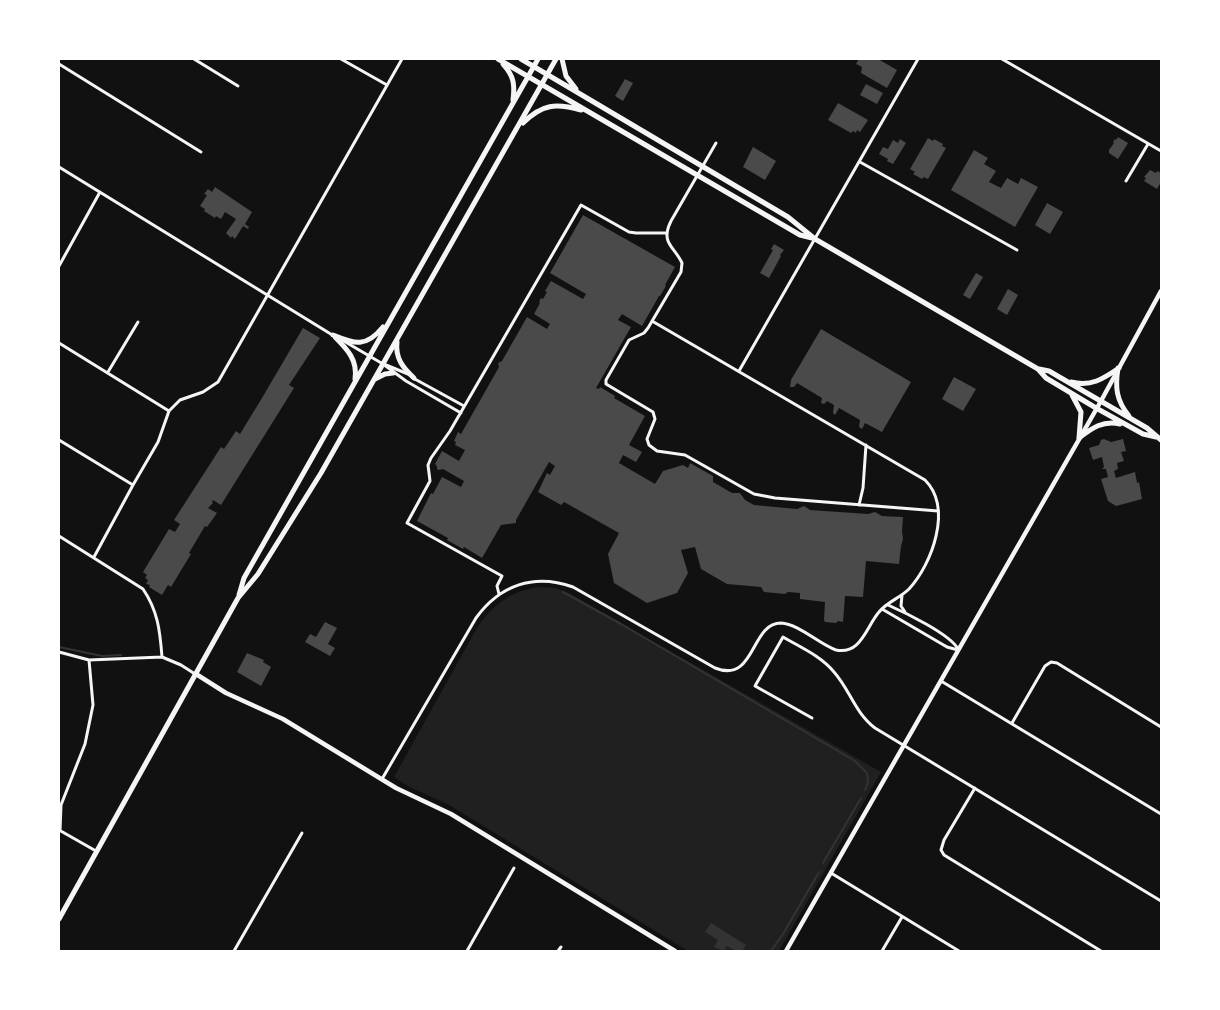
<!DOCTYPE html>
<style>
body{margin:0}
#map{position:relative;width:1220px;height:1010px;overflow:hidden;background:#111;font-family:"PT Sans Narrow",sans-serif}
canvas{display:block}
.frame{position:absolute;inset:0;border:60px solid #fff;pointer-events:none}
</style>
<div id="map">
<canvas width="1220" height="1010"></canvas>
<div class="frame"></div>
</div>
<script>
const ctx = document.querySelector('canvas').getContext('2d');
ctx.lineJoin = 'round';
function fill(path, color) { ctx.fillStyle = color; ctx.fill(path, 'evenodd'); }
function trace(path, color, width, dash) { ctx.strokeStyle = color; ctx.lineWidth = width; ctx.lineCap = dash ? 'butt' : 'round'; ctx.setLineDash(dash || []); ctx.stroke(path); }
fill(new Path2D(`
 M 539,587 L 555,588 L 569,593 L 881,772 L 779,951 L 688,951 L 449,805 L 408,786 L 394,777 L 477,628 C 493,605 510,591 539,587 Z`), '#202020');
fill(new Path2D(`
 M 711,923 L 746,945 L 742,951 L 736,951 L 727,946 L 724,951 L 714,947 L 718,940 L 705,932 Z`), '#333');
trace(new Path2D(`
 M 563,592 L 621,624 L 855,761 L 867,773 L 868,782 L 865,790
 M 59,647 L 102,656 L 121,655
 M 823,863 L 861,798
 M 771,951 L 783,934 L 819,872`), '#333', 2);
fill(new Path2D(`
 M 859,59 L 878,59 L 897,70 L 887,88 L 861,73 L 862,67 L 856,64 Z
 M 625,79 L 633,83 L 623,101 L 615,96 Z
 M 866,84 L 883,93 L 877,104 L 860,95 Z
 M 838,103 L 868,120 L 860,132 L 857,130 L 856,133 L 853,131 L 851,133 L 828,120 Z
 M 1118,137 L 1128,143 L 1118,159 L 1109,153 L 1109,150 L 1114,143 L 1113,142 L 1115,139 L 1116,140 Z
 M 928,138 L 933,141 L 934,139 L 943,144 L 942,146 L 946,148 L 928,179 L 924,177 L 922,179 L 913,174 L 915,172 L 910,169 Z
 M 900,139 L 906,143 L 893,164 L 887,161 L 888,159 L 879,154 L 883,147 L 888,149 L 893,140 L 898,143 Z
 M 753,147 L 776,161 L 765,180 L 743,167 Z
 M 974,150 L 988,158 L 984,164 L 996,171 L 989,182 L 1001,188 L 1007,178 L 1018,184 L 1021,178 L 1038,187 L 1015,227 L 951,190 Z
 M 1150,170 L 1156,173 L 1157,171 L 1161,173 L 1161,182 L 1157,189 L 1144,181 L 1146,178 L 1144,177 Z
 M 215,187 L 252,212 L 245,224 L 249,227 L 248,229 L 243,226 L 235,239 L 232,236 L 231,238 L 226,233 L 236,219 L 225,212 L 221,219 L 216,216 L 215,218 L 204,211 L 205,209 L 200,206 L 207,195 L 204,194 L 208,189 L 212,192 Z
 M 1047,203 L 1063,212 L 1050,234 L 1035,225 Z
 M 583,215 L 675,267 L 665,285 L 666,286 L 660,296 L 659,296 L 642,326 L 622,314 L 618,320 L 631,327 L 596,388 L 599,389 L 600,387 L 615,396 L 614,398 L 645,416 L 629,445 L 642,452 L 636,462 L 623,455 L 619,463 L 655,484 L 663,471 L 683,465 L 688,468 L 690,463 L 713,476 L 713,482 L 732,493 L 740,493 L 745,500 L 754,505 L 797,509 L 804,506 L 810,510 L 868,514 L 875,512 L 882,516 L 903,517 L 902,531 L 903,539 L 901,546 L 899,564 L 866,561 L 863,597 L 845,596 L 843,622 L 838,621 L 836,623 L 825,622 L 824,620 L 825,602 L 800,599 L 800,593 L 788,592 L 785,594 L 764,592 L 761,587 L 727,584 L 701,569 L 695,547 L 681,550 L 688,573 L 677,593 L 647,603 L 614,583 L 608,554 L 619,533 L 564,502 L 561,505 L 538,492 L 547,473 L 550,475 L 555,466 L 549,462 L 516,520 L 516,523 L 501,525 L 482,558 L 464,547 L 463,549 L 447,540 L 448,538 L 417,521 L 431,493 L 433,494 L 442,477 L 461,487 L 464,481 L 443,469 L 439,470 L 437,469 L 437,466 L 435,464 L 442,451 L 459,461 L 465,450 L 455,445 L 456,442 L 454,441 L 458,432 L 461,434 L 499,367 L 498,363 L 502,361 L 527,317 L 547,329 L 550,324 L 534,314 L 540,303 L 539,302 L 541,298 L 543,299 L 547,292 L 545,291 L 551,281 L 583,299 L 586,294 L 550,273 Z
 M 774,244 L 784,250 L 780,255 L 781,256 L 769,278 L 760,273 L 773,250 L 771,249 Z
 M 976,273 L 983,277 L 970,299 L 963,295 Z
 M 1008,289 L 1018,295 L 1007,315 L 997,309 Z
 M 303,328 L 320,338 L 289,385 L 294,388 L 221,505 L 213,500 L 212,502 L 213,503 L 208,508 L 217,513 L 207,527 L 205,526 L 189,553 L 191,554 L 171,587 L 168,585 L 162,595 L 149,587 L 150,585 L 146,584 L 148,580 L 145,578 L 147,575 L 143,572 L 169,529 L 175,532 L 180,524 L 174,520 L 221,447 L 224,449 L 236,431 L 240,434 L 262,398 Z
 M 821,329 L 911,382 L 882,432 L 865,423 L 862,429 L 859,427 L 860,420 L 839,408 L 835,415 L 833,413 L 834,405 L 827,401 L 824,404 L 821,403 L 822,398 L 797,383 L 794,387 L 790,387 L 791,380 Z
 M 954,377 L 976,389 L 963,411 L 942,399 Z
 M 1104,439 L 1111,442 L 1123,439 L 1126,451 L 1121,452 L 1124,461 L 1117,463 L 1118,469 L 1114,471 L 1116,478 L 1135,472 L 1137,483 L 1139,482 L 1142,499 L 1116,506 L 1108,501 L 1101,479 L 1108,477 L 1106,469 L 1102,469 L 1104,467 L 1102,457 L 1093,460 L 1089,448 L 1099,445 L 1101,440 Z
 M 325,622 L 337,628 L 328,644 L 335,648 L 330,656 L 305,642 L 310,634 L 316,637 Z
 M 247,653 L 264,660 L 263,662 L 271,667 L 261,686 L 237,672 Z`), '#4a4a4a');
trace(new Path2D(`
 M 194,59 L 238,86
 M 341,59 L 387,85
 M 1002,59 L 1161,151
 M 59,64 L 201,152
 M 716,143 L 671,221 C 660,243 674,246 682,263 L 681,272 L 648,328 L 644,333 L 629,340 L 606,380 L 606,384 L 653,412 L 655,419 L 647,439 L 649,445 L 657,451 L 685,455 L 754,494 L 775,498 L 938,511
 M 860,162 L 1017,250
 M 59,167 L 334,336
 M 1126,181 L 1148,144
 M 59,266 L 100,192
 M 342,340 L 383,364 L 406,381 L 461,413
 M 59,343 L 169,411
 M 386,365 L 408,374
 M 739,371 L 918,59
 M 108,372 L 138,322
 M 413,378 L 464,406
 M 59,440 L 133,485
 M 859,505 L 863,488 L 866,445
 M 59,536 L 143,589 C 158,611 160,631 162,657
 M 94,557 L 133,485 L 158,442 L 169,411 L 180,400 L 203,392 L 218,382 L 402,59
 M 499,594 L 497,586 L 502,576 L 407,523 L 430,481 L 428,465 L 431,458 L 450,431 L 581,205 L 629,232 L 636,233 L 667,233
 M 902,595 L 901,606 L 905,612
 M 888,605 C 904,612 950,634 958,649
 M 882,609 L 947,647 L 958,650
 M 59,652 L 89,660 L 162,657 L 181,665 L 195,674
 M 941,681 L 1161,814
 M 812,718 L 755,686 L 783,637 C 800,647 821,656 834,672 C 850,690 855,713 875,728 L 1161,901
 M 1012,723 L 1045,666 L 1051,662 L 1057,663 L 1161,727
 M 382,779 L 476,618 C 500,585 534,573 573,587 L 715,668 C 756,684 750,623 781,623 C 799,624 819,644 836,650 C 861,655 866,627 879,612 C 887,602 900,598 909,589 C 932,564 953,508 925,480 L 652,321
 M 975,788 L 944,840 L 941,850 L 944,855 L 1101,951
 M 59,830 L 96,851
 M 60,831 L 61,805 L 85,744 L 93,705 L 89,660
 M 831,873 L 959,951
 M 234,951 L 302,833
 M 467,951 L 514,868
 M 558,951 L 561,947
 M 882,951 L 902,917`), '#f5f5f5', 3);
trace(new Path2D(`
 M 196,674 L 226,693 L 283,719 L 396,788 L 451,814 L 675,951
 M 786,951 L 1101,401 L 1161,291`), '#f5f5f5', 4.5);
trace(new Path2D(`
 M 498,59 L 800,235 L 812,238
 M 521,59 L 788,217 L 815,239 L 1038,369 L 1046,378 L 1096,408 L 1143,434 L 1156,437
 M 562,59 L 566,76 L 576,89
 M 503,64 C 514,76 515,85 513,100
 M 523,123 C 542,104 556,103 581,110
 M 333,335 C 355,344 366,348 383,327
 M 335,337 C 347,349 358,360 355,379
 M 397,342 C 395,358 403,368 414,378
 M 1118,368 C 1115,387 1116,400 1129,416
 M 1039,369 L 1049,371 L 1147,428 L 1161,440
 M 375,379 L 385,374 L 393,373
 M 1071,382 C 1091,387 1103,379 1119,368
 M 1072,395 L 1081,412 L 1079,438
 M 1079,438 C 1092,428 1103,420 1120,424
 M 239,595 L 244,578 L 538,59
 M 59,919 L 238,598 L 258,574 L 321,473 L 556,59`), '#f5f5f5', 5);
</script>
